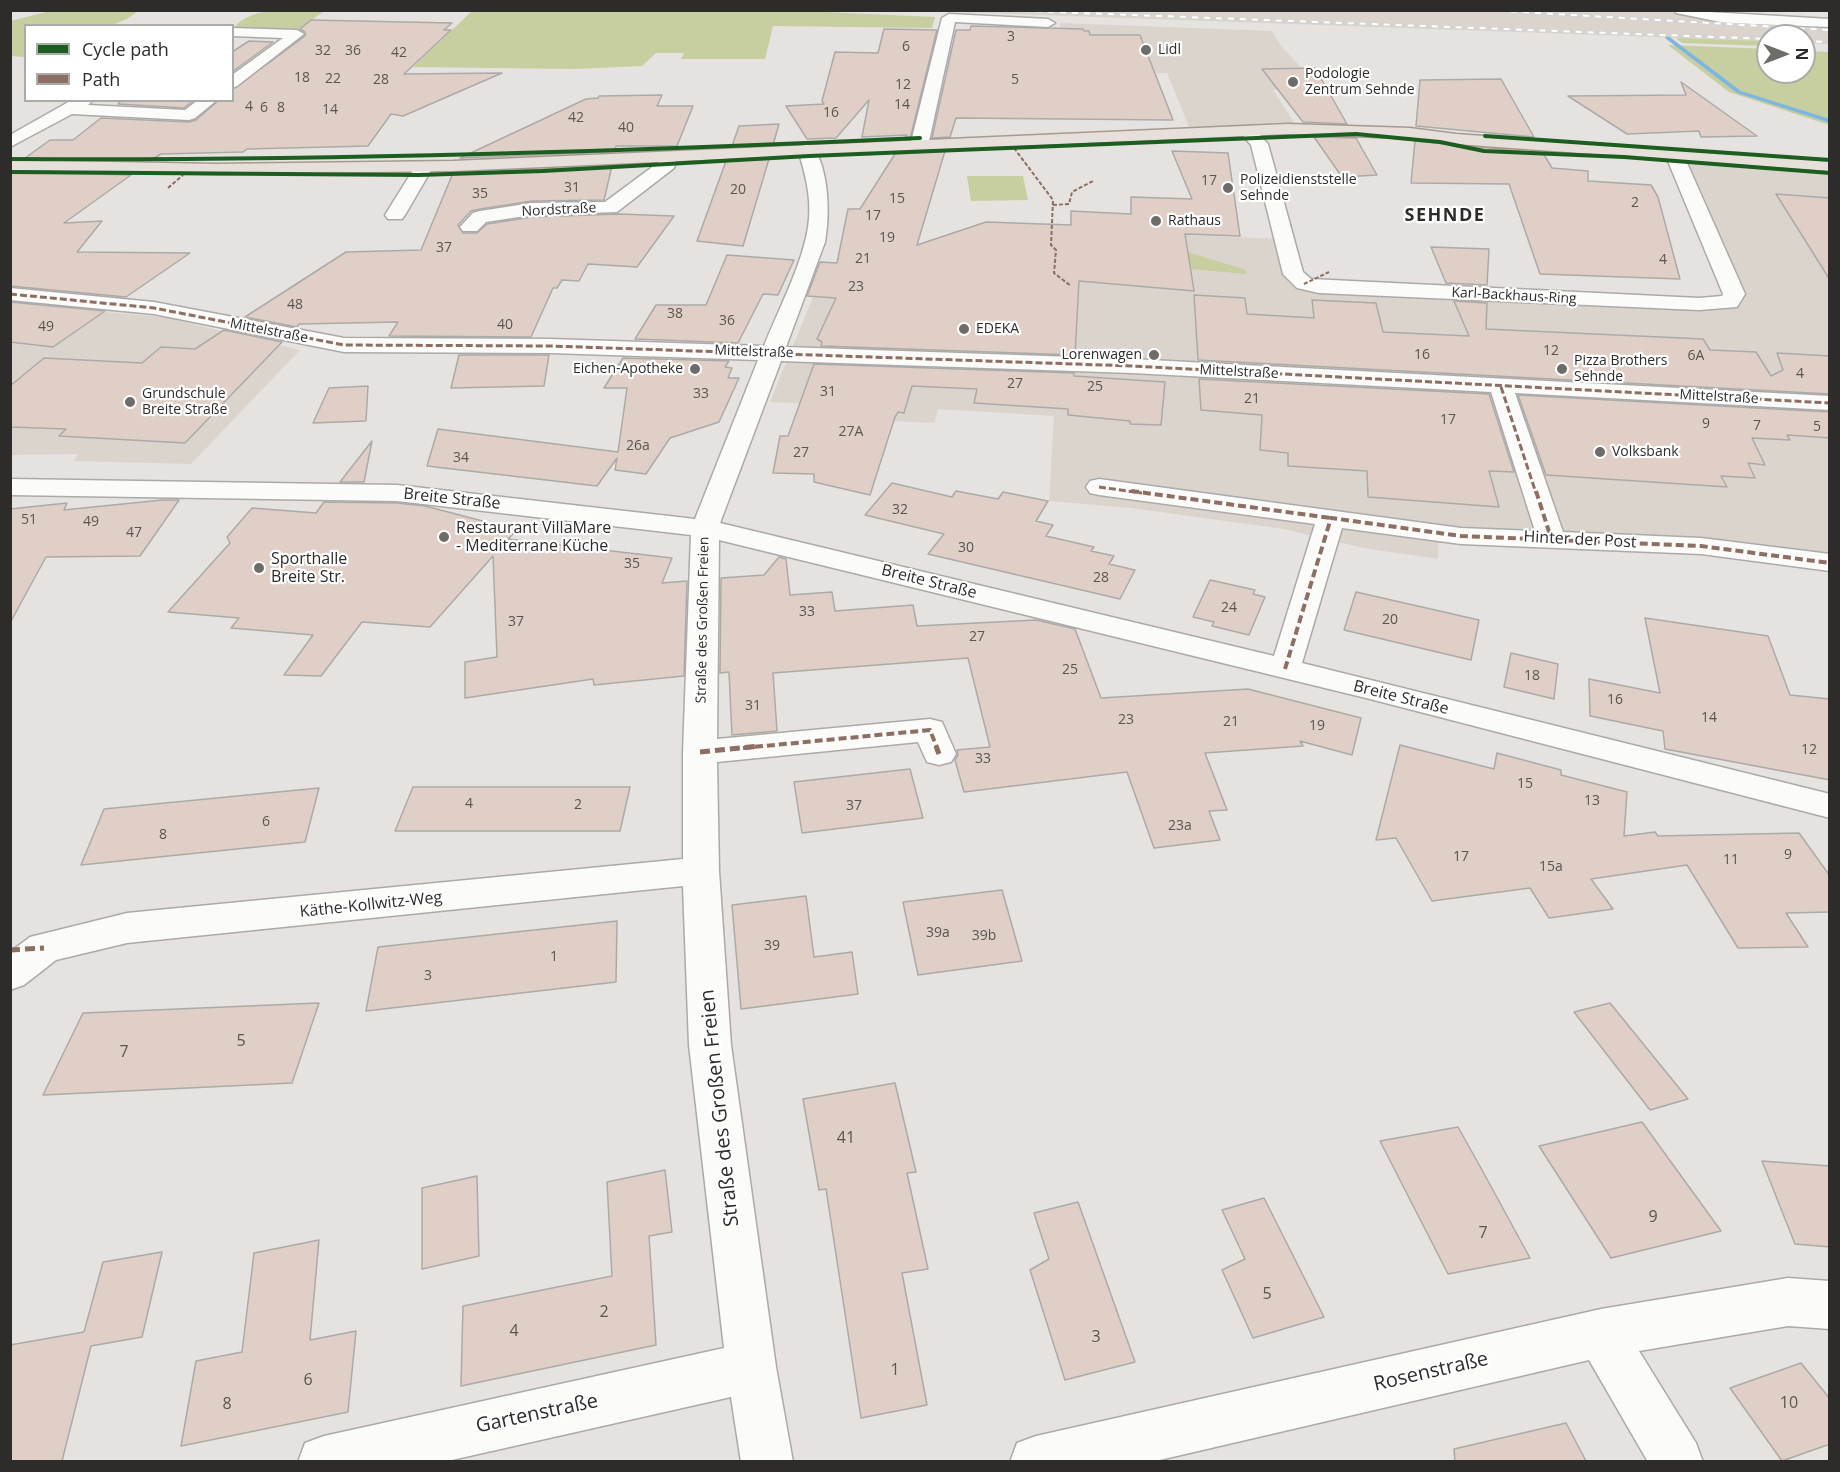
<!DOCTYPE html>
<meta charset="utf-8">
<style>
body{margin:0}
#map{position:relative;width:1840px;height:1472px;overflow:hidden;background:#e5e2df;font-family:"Open Sans",sans-serif}
canvas{display:block}
.frame{position:absolute;inset:0;border:12px solid #2e2c2a;pointer-events:none}
.legend{position:absolute;left:24px;top:24px;width:210px;height:78px;box-sizing:border-box;background:#fff;border:2px solid #ababaa;margin:0;padding:8px 10px;list-style:none;font-size:18px;color:#2e2c2a}
.legend li{display:flex;align-items:center;gap:12px;height:30px}
.legend b{width:30px;border:2px solid #ababaa}
.north{position:absolute;left:1756px;top:24px;width:60px;height:60px;box-sizing:border-box;background:#fff;border:2px solid #ababaa;border-radius:50%;rotate:90deg;font-size:16px;font-weight:700;line-height:24px;text-align:center;color:#2e2c2a}
.north::after{content:'';display:block;margin:auto;width:21px;height:27px;background:#6e6c69;clip-path:polygon(50% 0,100% 100%,50% 72%,0 100%)}
</style>
<div id="map">
<canvas width="1840" height="1472"></canvas>
<div class="frame"></div>
<ul class="legend">
<li><b style="height:8px;background:#1b5e20"></b>Cycle path</li>
<li><b style="height:8px;background:#8d6e63"></b>Path</li>
</ul>
<div class="north">N</div>
</div>
<script>
const ctx = document.querySelector('canvas').getContext('2d');
ctx.lineJoin = 'round';
function fill(path, color) { ctx.fillStyle = color; ctx.fill(path, 'evenodd'); }
function trace(path, color, width, dash) { ctx.strokeStyle = color; ctx.lineWidth = width; ctx.lineCap = dash ? 'butt' : 'round'; ctx.setLineDash(dash || []); ctx.stroke(path); }
function drawText(font, color, halo, rows, align = 'center') {
  ctx.font = font + ' "Open Sans",sans-serif'; ctx.lineWidth = 4.5; ctx.setLineDash([]); ctx.textBaseline = 'middle'; ctx.strokeStyle = halo; ctx.fillStyle = color; for (const [text, x, y, turn = 0] of rows) {
    ctx.save(); ctx.translate(x, y); ctx.rotate((+turn || 0) * Math.PI / 180); ctx.textAlign = isNaN(turn) ? turn : align; if (halo) ctx.strokeText(text, 0, 0); ctx.fillText(text, 0, 0); ctx.restore();
  }
}
fill(new Path2D(`
 M 1662,10 L 1737,22 L 1829,28 L 1830,44 L 1804,43 L 1804,36 L 1768,36 L 1768,41 L 927,11 Z
 M 1060,23 L 1272,31 L 1281,46 L 1308,75 L 1282,90 L 1273,90 L 1299,130 L 1192,134 L 1167,73 L 1066,73 Z
 M 1676,154 L 1829,166 L 1829,563 L 1439,533 L 1438,559 L 1363,548 L 1284,529 L 1131,508 L 1049,501 L 1054,416 L 938,409 L 934,423 L 856,419 L 863,406 L 770,402 L 815,292 L 965,242 L 968,228 L 986,222 L 1185,235 L 1284,239 L 1296,279 L 1729,301 Z
 M 31,306 L 164,317 L 300,350 L 191,464 L 74,461 L 78,454 L 11,455 L 11,319 Z`), '#dbd4cd');
fill(new Path2D(`
 M 54,10 L 138,10 L 138,11 L 127,19 L 112,25 L 26,26 L 25,57 L 11,56 L 11,21 Z
 M 304,10 L 323,12 L 296,31 L 235,27 C 250,8 283,10 304,10 Z
 M 778,10 L 935,17 L 932,28 L 773,26 L 765,59 L 681,59 L 684,53 L 656,53 L 642,66 L 575,69 L 413,67 L 472,11 Z
 M 1676,38 L 1768,41 L 1768,46 L 1682,43 Z
 M 1668,45 L 1768,49 L 1768,72 L 1804,72 L 1804,51 L 1829,52 L 1829,125 L 1729,92 Z
 M 967,176 L 1023,176 L 1028,200 L 971,201 Z
 M 1188,252 L 1246,270 L 1246,274 L 1190,269 Z`), '#c7cea0');
fill(new Path2D(`
 M 1667,35 L 1741,91 L 1830,119 L 1830,123 L 1737,93 L 1665,38 Z`), '#7db7e1');
const building = new Path2D(`
 M 311,20 L 452,23 L 444,30 L 451,30 L 404,74 L 502,73 L 403,116 L 391,114 L 368,146 L 247,149 L 243,152 L 161,154 L 151,160 L 25,158 L 50,140 L 73,140 L 101,118 L 189,122 L 196,120 L 219,100 L 232,100 L 232,90 L 305,36 L 305,32 L 300,29 Z
 M 971,26 L 1083,29 L 1084,31 L 1089,31 L 1090,35 L 1140,35 L 1173,120 L 956,118 L 950,137 L 932,138 L 956,30 L 970,30 Z
 M 884,29 L 937,30 L 910,139 L 905,139 L 907,135 L 862,137 L 869,100 L 836,138 L 807,139 L 786,106 L 824,104 L 822,101 L 835,52 L 878,53 Z
 M 249,41 L 273,42 L 232,72 L 232,52 Z
 M 1315,68 L 1347,124 L 1303,122 L 1262,69 Z
 M 1501,79 L 1534,137 L 1416,126 L 1420,80 Z
 M 1681,82 L 1757,136 L 1701,137 L 1699,131 L 1627,134 L 1568,96 L 1686,95 Z
 M 662,95 L 657,106 L 693,106 L 677,146 L 616,146 L 615,152 L 460,158 L 586,99 L 598,98 L 599,96 Z
 M 122,100 L 194,100 L 184,108 L 118,104 Z
 M 779,124 L 773,145 L 732,146 L 739,126 Z
 M 1314,137 L 1356,138 L 1377,175 L 1342,177 Z
 M 1415,141 L 1543,153 L 1552,168 L 1588,171 L 1588,181 L 1651,185 L 1658,197 L 1680,279 L 1540,274 L 1509,184 L 1411,183 Z
 M 945,151 L 917,245 L 986,222 L 1071,225 L 1071,211 L 1131,214 L 1131,197 L 1192,199 L 1172,151 L 1228,153 L 1240,236 L 1185,234 L 1194,291 L 1079,281 L 1075,355 L 821,346 L 822,342 L 817,339 L 836,298 L 807,296 L 820,262 L 837,263 L 848,209 L 860,209 L 895,154 Z
 M 769,159 L 743,246 L 697,241 L 726,161 Z
 M 612,166 L 604,200 L 532,201 L 480,209 L 471,211 L 458,225 L 463,233 L 477,233 L 487,224 L 532,217 L 618,214 L 674,216 L 637,267 L 588,264 L 579,281 L 562,280 L 557,288 L 553,288 L 531,337 L 389,336 L 398,322 L 299,324 L 297,327 L 245,317 L 346,252 L 421,250 L 453,173 Z
 M 10,172 L 131,175 L 64,223 L 102,221 L 77,252 L 190,253 L 126,297 L 10,286 Z
 M 1776,194 L 1830,198 L 1830,280 Z
 M 1431,247 L 1489,249 L 1487,285 L 1446,283 Z
 M 727,255 L 794,260 L 778,295 L 763,294 L 738,343 L 635,339 L 656,305 L 706,305 Z
 M 1194,295 L 1245,298 L 1247,314 L 1314,318 L 1312,300 L 1376,303 L 1383,332 L 1469,336 L 1454,301 L 1487,303 L 1486,329 L 1703,339 L 1710,350 L 1756,352 L 1771,376 L 1783,370 L 1777,353 L 1830,356 L 1830,394 L 1198,360 Z
 M 10,302 L 105,311 L 53,347 L 10,342 Z
 M 224,330 L 282,342 L 185,443 L 59,436 L 66,429 L 10,427 L 10,386 L 44,358 L 142,363 L 161,347 L 195,349 Z
 M 459,355 L 549,355 L 544,386 L 451,388 Z
 M 623,358 L 729,361 L 725,367 L 732,368 L 728,378 L 739,378 L 719,422 L 670,438 L 646,474 L 615,470 L 617,458 L 597,486 L 427,466 L 438,429 L 618,452 L 627,388 L 604,388 Z
 M 814,364 L 1074,373 L 1074,376 L 1165,382 L 1161,425 L 1130,424 L 1130,421 L 1068,415 L 1068,409 L 974,403 L 977,389 L 912,386 L 904,413 L 898,412 L 895,417 L 870,495 L 814,482 L 814,474 L 773,473 L 780,436 L 788,436 Z
 M 1199,379 L 1489,394 L 1514,472 L 1489,471 L 1499,507 L 1368,497 L 1367,471 L 1288,466 L 1288,453 L 1260,450 L 1262,415 L 1201,410 Z
 M 368,386 L 366,421 L 313,423 L 329,388 Z
 M 1518,395 L 1830,412 L 1830,438 L 1787,435 L 1790,440 L 1752,438 L 1765,465 L 1748,463 L 1755,478 L 1721,476 L 1727,487 L 1546,475 Z
 M 372,441 L 364,482 L 340,482 Z
 M 892,483 L 952,497 L 956,491 L 998,499 L 1003,492 L 1048,501 L 1036,521 L 1053,525 L 1046,536 L 1094,547 L 1091,551 L 1114,556 L 1109,564 L 1135,570 L 1120,599 L 928,554 L 944,534 L 865,515 Z
 M 162,500 L 179,500 L 140,556 L 46,557 L 10,623 L 10,509 L 67,503 L 64,510 Z
 M 324,502 L 397,503 L 425,506 L 517,530 L 508,539 L 672,558 L 662,583 L 687,581 L 684,676 L 594,685 L 593,679 L 465,698 L 465,662 L 497,657 L 493,556 L 430,627 L 362,622 L 321,676 L 284,675 L 313,635 L 231,628 L 239,618 L 168,612 L 230,543 L 227,537 L 252,508 L 316,513 Z
 M 779,557 L 786,559 L 790,595 L 832,592 L 835,611 L 913,605 L 917,626 L 1036,620 L 1075,629 L 1101,698 L 1248,689 L 1361,718 L 1352,755 L 1300,741 L 1303,746 L 1205,753 L 1227,810 L 1209,811 L 1220,840 L 1154,848 L 1127,772 L 964,792 L 955,760 L 958,755 L 957,750 L 990,747 L 968,658 L 773,673 L 777,731 L 732,735 L 729,672 L 720,673 L 721,578 L 764,575 Z
 M 1210,580 L 1255,590 L 1253,594 L 1265,597 L 1249,635 L 1212,626 L 1214,622 L 1193,617 Z
 M 1356,592 L 1479,620 L 1471,660 L 1344,630 Z
 M 1645,618 L 1768,636 L 1790,695 L 1830,699 L 1830,780 L 1665,749 L 1663,731 L 1590,716 L 1589,679 L 1660,693 Z
 M 1511,653 L 1558,664 L 1554,699 L 1504,687 Z
 M 1400,745 L 1494,769 L 1497,753 L 1561,770 L 1561,775 L 1627,792 L 1624,836 L 1655,832 L 1658,836 L 1799,833 L 1830,876 L 1830,912 L 1786,913 L 1808,947 L 1738,948 L 1687,865 L 1591,879 L 1613,909 L 1549,918 L 1530,888 L 1432,901 L 1396,838 L 1376,840 Z
 M 910,769 L 923,818 L 802,833 L 794,782 Z
 M 413,787 L 630,787 L 620,831 L 395,831 Z
 M 319,788 L 305,842 L 81,865 L 104,809 Z
 M 1002,890 L 1022,961 L 918,975 L 903,902 Z
 M 806,896 L 814,957 L 852,952 L 858,994 L 741,1009 L 732,905 Z
 M 617,921 L 616,982 L 366,1011 L 378,947 Z
 M 319,1003 L 292,1083 L 43,1095 L 83,1013 Z
 M 1610,1003 L 1688,1099 L 1650,1110 L 1574,1012 Z
 M 895,1083 L 916,1172 L 907,1173 L 928,1269 L 902,1273 L 927,1405 L 861,1418 L 826,1189 L 819,1190 L 803,1099 Z
 M 1642,1122 L 1721,1231 L 1611,1258 L 1539,1146 Z
 M 1458,1127 L 1482,1170 L 1530,1258 L 1448,1274 L 1380,1141 Z
 M 1762,1161 L 1830,1166 L 1830,1247 L 1795,1244 Z
 M 665,1170 L 672,1232 L 649,1236 L 656,1345 L 461,1386 L 463,1306 L 612,1276 L 607,1182 Z
 M 477,1176 L 479,1256 L 422,1269 L 422,1188 Z
 M 1264,1198 L 1324,1317 L 1253,1338 L 1222,1270 L 1245,1259 L 1222,1210 Z
 M 1078,1202 L 1135,1362 L 1065,1380 L 1030,1270 L 1049,1259 L 1034,1213 Z
 M 319,1240 L 310,1340 L 356,1331 L 348,1412 L 181,1446 L 196,1361 L 242,1352 L 254,1253 Z
 M 162,1252 L 142,1337 L 91,1346 L 62,1461 L 10,1461 L 10,1345 L 84,1332 L 103,1262 Z
 M 1801,1363 L 1830,1399 L 1830,1444 L 1782,1461 L 1730,1388 Z
 M 1566,1423 L 1586,1461 L 1455,1461 L 1454,1449 Z`);
fill(building, '#dfcfc7');
trace(building, '#acaaa8', 1.5);
const minor = new Path2D(`
 M 1675,10 L 1830,19 L 1830,27 L 1725,23 L 1676,13 Z
 M 949,14 L 1048,19 L 1055,23 L 1048,27 L 955,22 L 928,146 L 925,150 L 913,150 L 910,146 L 942,18 Z
 M 232,28 L 297,30 L 304,34 L 237,86 L 232,88 L 232,75 L 283,38 L 232,36 Z
 M 72,100 L 93,100 L 88,105 L 185,110 L 198,100 L 217,100 L 195,118 L 189,120 L 72,114 L 10,147 L 10,135 Z
 M 1247,126 L 1253,127 L 1268,144 L 1303,272 L 1311,279 L 1699,298 L 1722,296 L 1723,294 L 1665,154 L 1668,150 L 1680,150 L 1683,154 L 1745,294 L 1737,307 L 1699,310 L 1319,293 L 1297,288 L 1283,274 L 1251,145 L 1239,131 Z
 M 807,145 L 813,146 C 829,171 830,214 825,242 L 786,347 L 1132,359 L 1830,396 L 1830,410 L 1515,393 L 1563,532 L 1701,538 L 1830,554 L 1830,571 L 1701,554 L 1461,544 L 1342,528 L 1302,663 L 1830,794 L 1830,818 L 1370,699 L 719,540 L 717,739 L 930,719 L 942,722 L 956,754 L 951,762 L 939,765 L 927,762 L 918,742 L 717,762 L 719,871 L 731,1045 L 776,1367 L 793,1462 L 741,1462 L 731,1397 L 443,1462 L 298,1462 L 305,1443 L 324,1436 L 724,1348 L 689,1045 L 683,886 L 127,943 L 56,960 L 24,985 L 10,990 L 10,952 L 30,937 L 127,913 L 683,859 L 683,752 L 691,535 L 397,501 L 10,495 L 10,479 L 397,485 L 695,519 L 758,360 L 551,353 L 344,352 L 154,314 L 10,300 L 10,288 L 154,302 L 344,338 L 551,339 L 764,346 C 778,310 806,258 809,219 C 811,195 805,173 798,150 L 801,146 ZM 781,361 L 1132,373 L 1491,392 L 1535,531 L 1461,528 L 1099,479 L 1090,481 L 1086,487 L 1090,493 L 1099,495 L 1315,524 L 1274,656 L 720,523 Z
 M 668,152 L 674,153 L 677,157 L 674,168 L 617,212 L 532,215 L 486,222 L 477,231 L 463,231 L 460,227 L 473,213 L 480,211 L 532,203 L 605,202 L 659,162 L 662,153 Z
 M 424,162 L 430,163 L 433,167 L 405,215 L 402,219 L 388,219 L 385,215 L 415,167 L 418,163 Z
 M 1788,1278 L 1830,1281 L 1830,1329 L 1788,1326 L 1639,1351 L 1696,1443 L 1703,1462 L 1648,1462 L 1589,1360 L 1151,1462 L 1010,1462 L 1017,1443 L 1036,1436 L 1601,1309 Z`);
const major = new Path2D(`
 M 1288,124 L 1410,128 L 1456,134 L 1830,161 L 1830,171 L 1456,144 L 1410,138 L 1288,134 L 453,171 L 216,174 L 10,170 L 10,160 L 216,164 L 453,161 Z`);
trace(minor, '#acaaa8', 3);
trace(major, '#a69a8f', 3);
fill(minor, '#fbfbfa');
fill(major, '#e6dfda');
const rail = new Path2D(`
 M 1000,10 L 1768,39
 M 1487,10 L 1830,30
 M 1804,41 L 1830,42`);
trace(rail, '#d3d3d1', 3);
trace(rail, '#fff', 2, [6]);
trace(new Path2D(`
 M 1014,148 L 1053,200 L 1051,245 L 1056,250 L 1054,273 L 1071,286
 M 168,188 L 183,175
 M 1053,205 L 1069,204 L 1072,192 L 1093,181
 M 1304,284 L 1329,272`), '#8d6e63', 2, [4, 2]);
trace(new Path2D(`
 M 10,294 L 154,308 L 344,345 L 551,346 L 1132,366 L 1830,403
 M 1501,387 L 1536,493
 M 1099,487 L 1142,493`), '#8d6e63', 3, [7, 3]);
trace(new Path2D(`
 M 1131,491 L 1331,518
 M 1536,491 L 1551,538
 M 1285,669 L 1331,518 L 1461,536 L 1701,546 L 1830,563
 M 743,748 L 930,730 L 937,748`), '#8d6e63', 4, [8, 4]);
trace(new Path2D(`
 M 936,746 L 939,754
 M 700,752 L 759,746
 M 10,950 L 44,948`), '#8d6e63', 5, [10, 5]);
trace(new Path2D(`
 M 1485,136 L 1830,160
 M 10,159 C 314,161 617,152 920,138
 M 10,172 L 419,175 L 543,171 L 809,156 L 1356,134 L 1440,142 L 1484,151 L 1624,157 L 1830,173`), '#1b5e20', 4);
for (const [x, y, r, color] of [
 [1146,50,6,"#6e6c69"],
 [1293,82,6,"#6e6c69"],
 [1228,188,6,"#6e6c69"],
 [1156,221,6,"#6e6c69"],
 [964,329,6,"#6e6c69"],
 [1154,355,6,"#6e6c69"],
 [695,369,6,"#6e6c69"],
 [1562,369,6,"#6e6c69"],
 [130,402,6,"#6e6c69"],
 [1600,452,6,"#6e6c69"],
 [444,537,6,"#6e6c69"],
 [259,568,6,"#6e6c69"]
]) { const dot = new Path2D(); dot.arc(x, y, r, 0, 2 * Math.PI); ctx.fillStyle = color; ctx.fill(dot); trace(dot, '#fff', 2); }
drawText('14px', '#5a5551', null, [
 ["3",1011,37],
 ["6",906,47],
 ["32",323,51],
 ["36",353,51],
 ["42",399,53],
 ["18",302,78],
 ["22",333,79],
 ["28",381,80],
 ["5",1015,80],
 ["12",903,85],
 ["14",902,105],
 ["4",249,107],
 ["6",264,108],
 ["8",281,108],
 ["14",330,110],
 ["16",831,113],
 ["42",576,118],
 ["40",626,128],
 ["17",1209,181],
 ["31",572,188],
 ["20",738,190],
 ["35",480,194],
 ["15",897,199],
 ["2",1635,203],
 ["17",873,216],
 ["19",887,238],
 ["37",444,248],
 ["21",863,259],
 ["4",1663,260],
 ["23",856,287],
 ["48",295,305],
 ["38",675,314],
 ["36",727,321],
 ["40",505,325],
 ["49",46,327],
 ["12",1551,351],
 ["16",1422,355],
 ["6A",1696,356],
 ["4",1800,374],
 ["27",1015,384],
 ["25",1095,387],
 ["31",828,392],
 ["33",701,394],
 ["21",1252,399],
 ["17",1448,420],
 ["9",1706,424],
 ["7",1757,426],
 ["5",1817,427],
 ["27A",851,432],
 ["26a",638,446],
 ["27",801,453],
 ["34",461,458],
 ["32",900,510],
 ["51",29,520],
 ["49",91,522],
 ["47",134,533],
 ["30",966,548],
 ["35",632,564],
 ["28",1101,578],
 ["24",1229,608],
 ["33",807,612],
 ["20",1390,620],
 ["37",516,622],
 ["27",977,637],
 ["25",1070,670],
 ["18",1532,676],
 ["16",1615,700],
 ["31",753,706],
 ["14",1709,718],
 ["23",1126,720],
 ["21",1231,722],
 ["19",1317,726],
 ["12",1809,750],
 ["33",983,759],
 ["15",1525,784],
 ["13",1592,801],
 ["4",469,804],
 ["2",578,805],
 ["37",854,806],
 ["6",266,822],
 ["23a",1180,826],
 ["8",163,835],
 ["9",1788,855],
 ["17",1461,857],
 ["11",1731,860],
 ["15a",1551,867],
 ["39a",938,933],
 ["39b",984,936],
 ["39",772,946],
 ["1",554,957],
 ["3",428,976]
]);
drawText('14px', '#2e2c2a', '#fff', [
 ["Lidl",1158,50],
 ["Podologie",1305,74],
 ["Zentrum Sehnde",1305,90],
 ["Polizeidienststelle",1240,180],
 ["Sehnde",1240,196],
 ["Rathaus",1168,221],
 ["EDEKA",976,329],
 ["Lorenwagen",1142,355,"right"],
 ["Pizza Brothers",1574,361],
 ["Sehnde",1574,377],
 ["Eichen-Apotheke",683,369,"right"],
 ["Grundschule",142,394],
 ["Breite Straße",142,410],
 ["Volksbank",1612,452]
], 'left');
drawText('14px', '#2e2c2a', '#fff', [
 ["Nordstraße",559,210,-3],
 ["Karl-Backhaus-Ring",1514,296,3],
 ["Mittelstraße",269,331,11],
 ["Mittelstraße",754,352,2],
 ["Mittelstraße",1239,372,3],
 ["Mittelstraße",1719,397,3],
 ["Straße des Großen Freien",703,620,-89]
]);
drawText('16px', '#2e2c2a', '#fff', [
 ["Breite Straße",452,499,6],
 ["Hinter der Post",1580,540,3],
 ["Breite Straße",929,582,14],
 ["Breite Straße",1401,698,14],
 ["Käthe-Kollwitz-Weg",371,905,-6]
]);
drawText('16px', '#2e2c2a', '#fff', [
 ["Restaurant VillaMare",456,528],
 ["- Mediterrane Küche",456,546],
 ["Sporthalle",271,559],
 ["Breite Str.",271,577]
], 'left');
drawText('16px', '#5a5551', null, [
 ["5",241,1041],
 ["7",124,1052],
 ["41",846,1138],
 ["9",1653,1217],
 ["7",1483,1233],
 ["5",1267,1294],
 ["2",604,1312],
 ["4",514,1331],
 ["3",1096,1337],
 ["1",895,1370],
 ["6",308,1380],
 ["10",1789,1403],
 ["8",227,1404]
]);
ctx.letterSpacing = '1.5px';
drawText('bold 18px', '#2e2c2a', '#fff', [
 ["SEHNDE",1445,216]
]);
ctx.letterSpacing = '0px';
drawText('20px', '#2e2c2a', '#fff', [
 ["Straße des Großen Freien",720,1108,-96],
 ["Rosenstraße",1431,1372,-13],
 ["Gartenstraße",537,1414,-12]
]);
</script>
